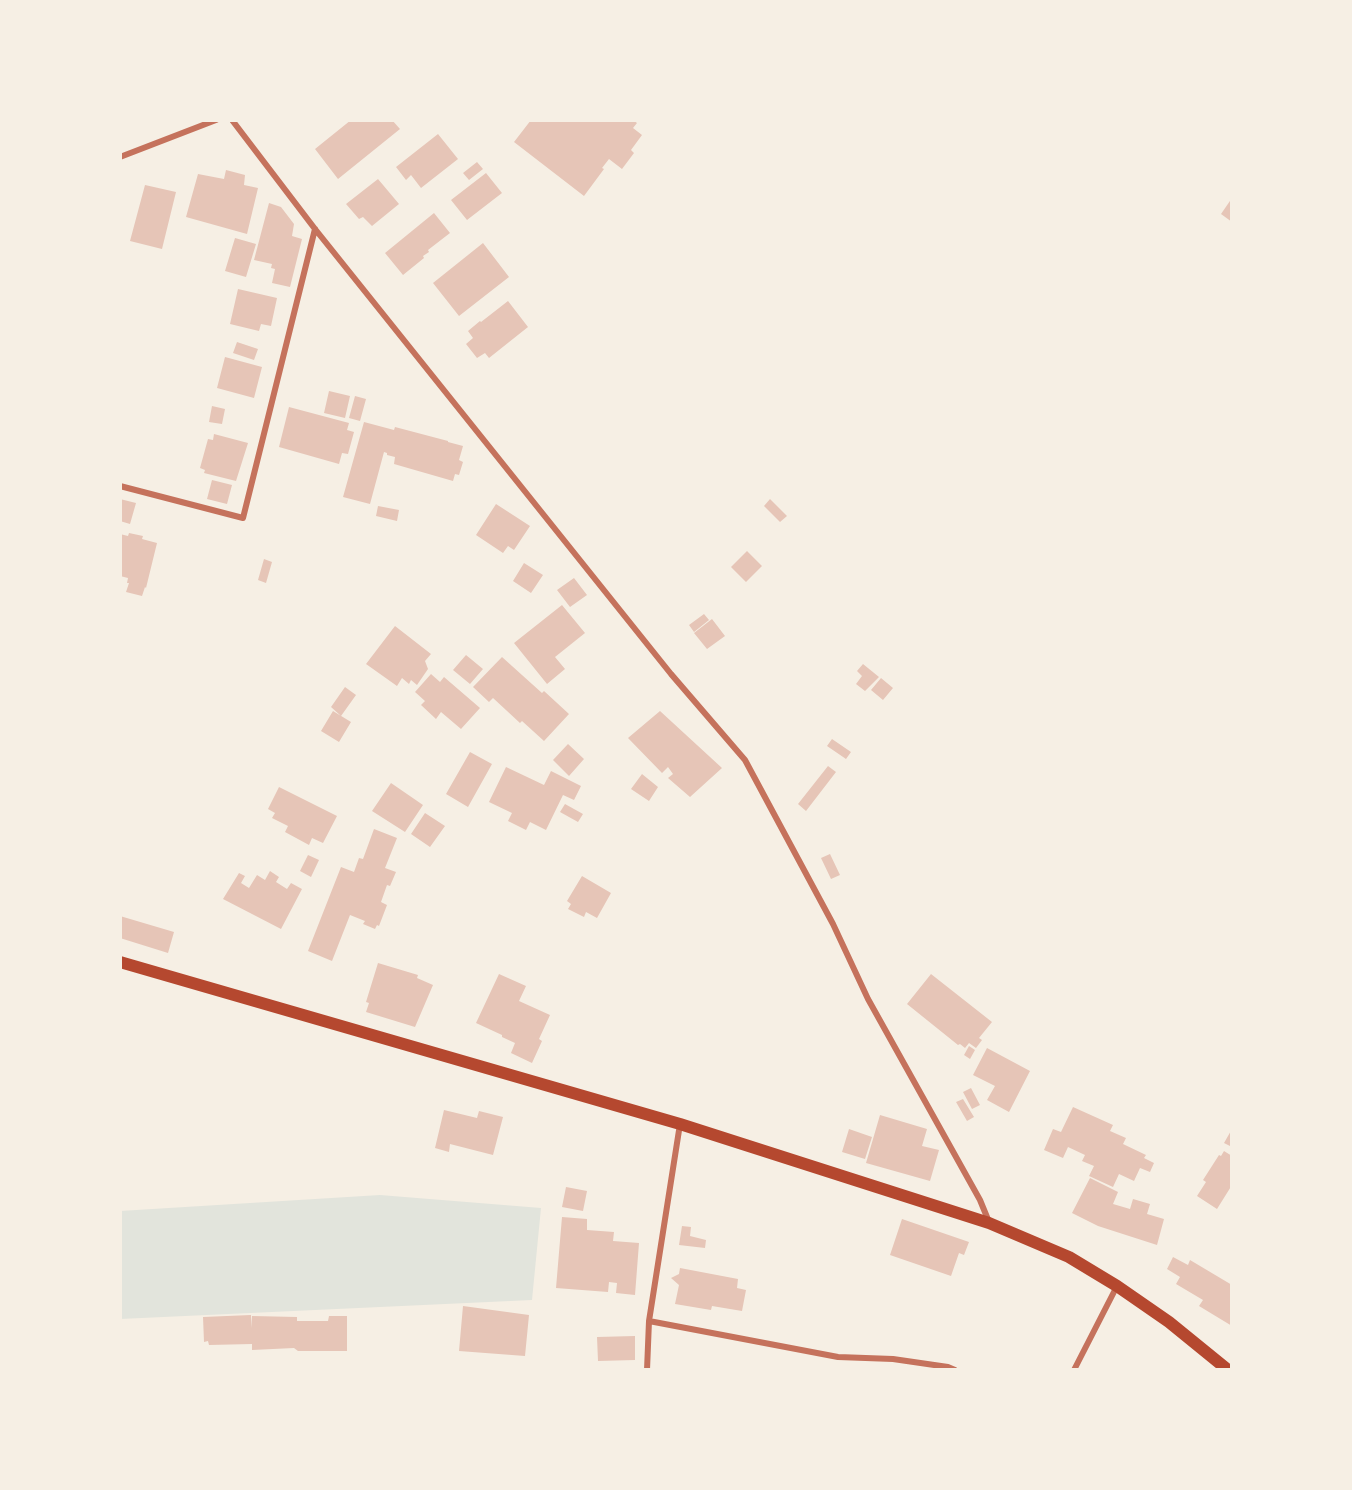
<!DOCTYPE html>
<style>
body{margin:0}
#map{position:relative;width:1352px;height:1490px;overflow:hidden;background:#f6efe4;font-family:"Archivo Narrow",sans-serif}
canvas{display:block}
.frame{position:absolute;inset:0;border:122px solid #f6efe4;pointer-events:none}
</style>
<div id="map">
<canvas width="1352" height="1490"></canvas>
<div class="frame"></div>
</div>
<script>
const ctx = document.querySelector('canvas').getContext('2d');
ctx.lineJoin = 'round';
function fill(path, color) { ctx.fillStyle = color; ctx.fill(path, 'evenodd'); }
function trace(path, color, width, dash) { ctx.strokeStyle = color; ctx.lineWidth = width; ctx.lineCap = dash ? 'butt' : 'round'; ctx.setLineDash(dash || []); ctx.stroke(path); }
fill(new Path2D(`
 M 380,1195 L 541,1208 L 532,1300 L 120,1319 L 120,1211 Z`), '#e2e4dc');
fill(new Path2D(`
 M 351,120 L 392,120 L 400,129 L 338,179 L 315,149 Z
 M 531,120 L 633,120 L 637,123 L 633,128 L 642,135 L 631,150 L 634,153 L 622,169 L 609,159 L 602,168 L 604,169 L 584,196 L 514,142 Z
 M 438,134 L 458,159 L 421,188 L 411,175 L 406,180 L 396,167 Z
 M 477,162 L 483,169 L 469,180 L 463,173 Z
 M 226,170 L 245,175 L 244,185 L 258,188 L 247,234 L 186,217 L 198,174 L 224,179 Z
 M 486,173 L 502,193 L 467,220 L 451,200 Z
 M 378,179 L 399,204 L 372,226 L 363,217 L 359,219 L 346,204 Z
 M 145,185 L 176,192 L 162,249 L 130,241 Z
 M 1232,198 L 1232,222 L 1221,214 Z
 M 269,203 L 281,207 L 294,224 L 292,236 L 302,239 L 290,287 L 272,283 L 275,269 L 271,268 L 272,264 L 254,260 Z
 M 434,213 L 450,233 L 428,250 L 429,252 L 423,256 L 424,258 L 403,275 L 385,253 Z
 M 235,238 L 256,244 L 246,277 L 225,271 Z
 M 483,243 L 509,277 L 459,316 L 433,283 Z
 M 238,289 L 277,298 L 271,326 L 261,324 L 259,331 L 230,324 Z
 M 508,301 L 528,327 L 489,358 L 485,353 L 477,358 L 466,344 L 473,338 L 468,331 L 480,321 L 481,322 Z
 M 237,342 L 258,349 L 254,360 L 233,353 Z
 M 225,357 L 262,367 L 254,398 L 217,388 Z
 M 329,391 L 350,396 L 345,418 L 324,413 Z
 M 355,396 L 366,399 L 360,421 L 349,418 Z
 M 212,406 L 225,409 L 222,424 L 209,422 Z
 M 289,407 L 349,423 L 347,430 L 354,432 L 348,454 L 342,453 L 339,464 L 279,447 Z
 M 364,422 L 394,430 L 395,427 L 448,441 L 448,442 L 463,446 L 459,460 L 463,462 L 459,475 L 455,474 L 453,481 L 394,464 L 395,457 L 387,455 L 387,453 L 384,452 L 370,504 L 343,497 Z
 M 214,434 L 248,443 L 236,481 L 204,473 L 205,470 L 200,468 L 208,439 L 213,440 Z
 M 212,480 L 232,485 L 227,504 L 207,499 Z
 M 120,499 L 136,503 L 130,524 L 120,521 Z
 M 770,499 L 787,516 L 780,522 L 764,506 Z
 M 496,504 L 530,526 L 514,550 L 508,546 L 503,553 L 476,535 Z
 M 378,506 L 399,510 L 397,521 L 376,516 Z
 M 129,533 L 143,536 L 142,539 L 157,543 L 146,588 L 145,587 L 142,596 L 126,592 L 129,583 L 127,583 L 128,578 L 120,576 L 120,534 L 128,536 Z
 M 747,551 L 762,566 L 746,582 L 731,567 Z
 M 264,559 L 272,562 L 266,583 L 258,580 Z
 M 524,563 L 543,575 L 531,593 L 513,581 Z
 M 574,578 L 587,595 L 570,607 L 557,590 Z
 M 562,605 L 585,633 L 555,657 L 565,669 L 547,684 L 514,643 Z
 M 704,614 L 709,620 L 694,632 L 689,625 Z
 M 712,619 L 725,636 L 707,649 L 694,633 Z
 M 395,626 L 431,654 L 425,661 L 428,669 L 417,685 L 411,680 L 409,684 L 402,678 L 397,686 L 366,664 Z
 M 466,655 L 483,669 L 470,684 L 453,670 Z
 M 502,657 L 542,693 L 544,691 L 569,714 L 544,741 L 522,721 L 520,723 L 493,698 L 489,702 L 473,687 Z
 M 863,664 L 879,677 L 865,691 L 856,684 L 862,676 L 857,671 Z
 M 431,674 L 440,682 L 444,677 L 480,708 L 461,729 L 441,712 L 436,719 L 421,705 L 425,701 L 415,692 Z
 M 881,678 L 893,688 L 883,700 L 871,690 Z
 M 345,687 L 356,695 L 341,716 L 331,707 Z
 M 333,711 L 351,722 L 339,742 L 321,731 Z
 M 660,711 L 722,768 L 690,797 L 668,778 L 673,774 L 668,767 L 662,773 L 628,738 Z
 M 832,739 L 851,752 L 846,759 L 827,746 Z
 M 568,744 L 584,759 L 569,776 L 553,760 Z
 M 470,752 L 492,764 L 468,807 L 446,794 Z
 M 828,766 L 836,772 L 806,811 L 798,804 Z
 M 506,767 L 544,785 L 551,771 L 581,786 L 574,800 L 563,795 L 546,830 L 530,822 L 526,830 L 508,821 L 512,813 L 489,802 Z
 M 642,774 L 658,787 L 649,801 L 631,789 Z
 M 391,783 L 423,805 L 405,832 L 372,811 Z
 M 279,787 L 337,816 L 323,843 L 312,838 L 309,845 L 285,832 L 288,826 L 272,818 L 275,813 L 268,809 Z
 M 565,804 L 583,814 L 578,822 L 560,812 Z
 M 425,813 L 445,826 L 430,847 L 411,834 Z
 M 374,829 L 397,838 L 385,868 L 396,872 L 390,886 L 387,885 L 381,902 L 387,905 L 379,926 L 377,925 L 375,929 L 363,924 L 365,921 L 350,915 L 332,961 L 308,951 L 341,867 L 354,872 L 359,858 L 363,859 Z
 M 830,854 L 840,875 L 831,879 L 821,858 Z
 M 308,855 L 319,860 L 311,877 L 300,871 Z
 M 270,871 L 279,877 L 276,882 L 287,889 L 291,883 L 302,889 L 281,929 L 223,899 L 239,873 L 245,876 L 241,883 L 249,888 L 257,875 L 265,880 Z
 M 582,876 L 611,893 L 597,918 L 586,912 L 584,917 L 568,909 L 571,904 L 567,901 Z
 M 120,916 L 174,932 L 168,953 L 120,938 Z
 M 378,963 L 418,975 L 417,978 L 433,985 L 415,1027 L 366,1012 L 369,1003 L 366,1002 Z
 M 499,974 L 526,986 L 519,1001 L 550,1015 L 539,1039 L 542,1041 L 532,1063 L 511,1053 L 515,1043 L 502,1037 L 502,1035 L 476,1023 Z
 M 931,974 L 992,1022 L 979,1038 L 982,1040 L 976,1048 L 969,1043 L 965,1048 L 960,1044 L 958,1045 L 907,1004 Z
 M 969,1046 L 975,1050 L 970,1059 L 964,1055 Z
 M 987,1048 L 1030,1071 L 1009,1112 L 987,1100 L 995,1086 L 973,1075 Z
 M 971,1088 L 980,1105 L 972,1109 L 963,1092 Z
 M 963,1099 L 974,1117 L 967,1121 L 956,1102 Z
 M 1073,1107 L 1113,1125 L 1110,1131 L 1126,1138 L 1123,1144 L 1146,1155 L 1144,1158 L 1154,1163 L 1150,1172 L 1140,1168 L 1134,1181 L 1119,1174 L 1113,1187 L 1089,1176 L 1094,1166 L 1082,1161 L 1085,1155 L 1068,1147 L 1063,1158 L 1044,1150 L 1053,1129 L 1061,1132 Z
 M 444,1110 L 477,1118 L 479,1111 L 503,1117 L 493,1155 L 450,1144 L 449,1152 L 435,1148 Z
 M 880,1115 L 927,1129 L 922,1146 L 939,1150 L 930,1181 L 866,1163 Z
 M 849,1129 L 872,1137 L 865,1159 L 842,1152 Z
 M 1232,1129 L 1232,1147 L 1224,1143 Z
 M 1224,1151 L 1232,1156 L 1232,1185 L 1217,1209 L 1197,1196 L 1206,1182 L 1203,1180 L 1219,1155 L 1221,1156 Z
 M 1090,1178 L 1118,1192 L 1113,1204 L 1130,1209 L 1133,1199 L 1150,1204 L 1147,1214 L 1164,1219 L 1157,1245 L 1098,1226 L 1072,1213 Z
 M 566,1187 L 587,1191 L 583,1211 L 562,1207 Z
 M 562,1217 L 587,1219 L 587,1230 L 614,1232 L 613,1241 L 639,1243 L 635,1295 L 616,1293 L 617,1283 L 609,1282 L 608,1292 L 556,1288 Z
 M 902,1219 L 969,1242 L 964,1255 L 959,1253 L 951,1276 L 890,1255 Z
 M 682,1226 L 691,1227 L 690,1236 L 706,1240 L 705,1248 L 679,1245 Z
 M 1173,1257 L 1188,1265 L 1190,1260 L 1232,1285 L 1232,1326 L 1199,1306 L 1203,1300 L 1176,1284 L 1180,1277 L 1167,1269 Z
 M 680,1268 L 738,1279 L 737,1288 L 746,1290 L 742,1311 L 712,1306 L 711,1310 L 675,1304 L 679,1285 L 671,1278 L 679,1274 Z
 M 463,1306 L 529,1315 L 525,1356 L 459,1351 Z
 M 251,1315 L 251,1328 L 252,1316 L 297,1317 L 297,1321 L 328,1321 L 329,1316 L 347,1316 L 347,1351 L 298,1351 L 294,1348 L 252,1350 L 252,1344 L 209,1345 L 208,1341 L 204,1342 L 203,1317 Z
 M 635,1336 L 635,1360 L 598,1361 L 597,1337 Z`), '#e6c5b7');
trace(new Path2D(`
 M 232,120 L 315,229 L 671,674 L 745,760 L 833,924 L 868,999 L 980,1200 L 989,1222
 M 120,157 L 216,120
 M 120,486 L 243,518 L 315,229
 M 649,1321 L 838,1357 L 893,1359 L 948,1367 L 955,1370
 M 647,1370 L 649,1321 L 680,1124
 M 1074,1370 L 1117,1286`), '#c5725c', 6);
trace(new Path2D(`
 M 120,962 L 680,1124 L 989,1223 L 1069,1257 L 1117,1286 L 1169,1322 L 1228,1370`), '#b5482f', 12);
</script>
